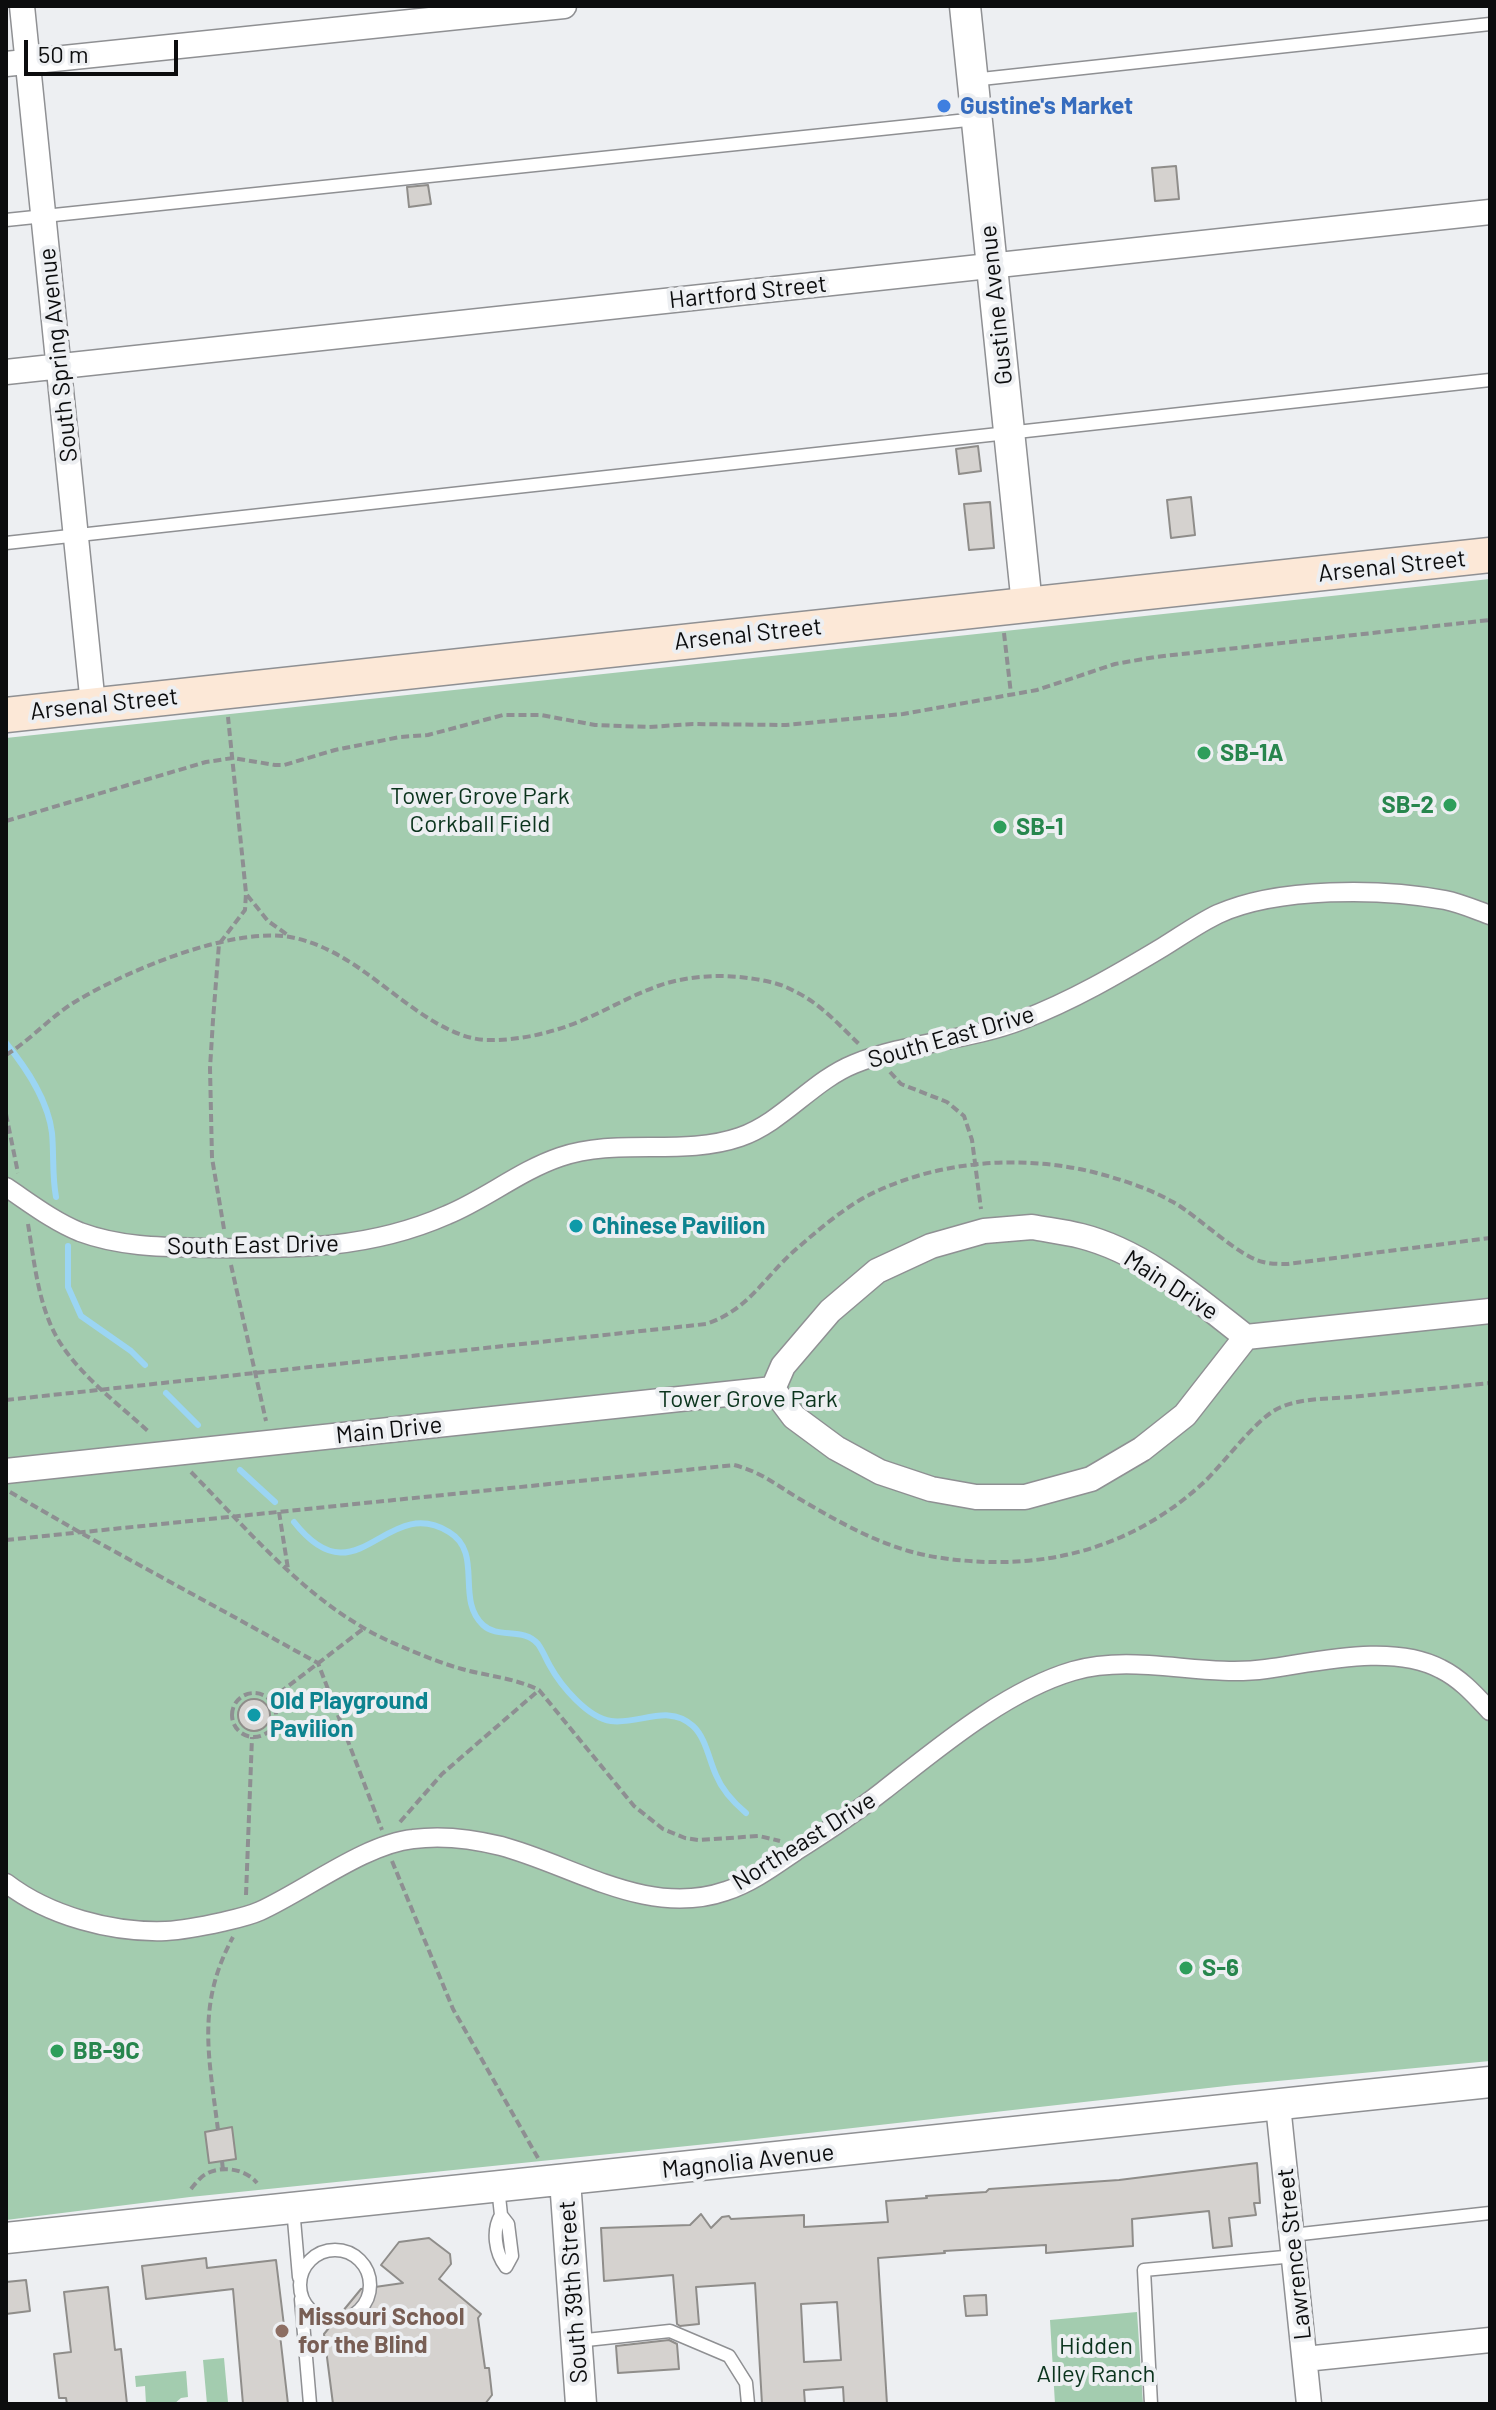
<!DOCTYPE html>
<style>
body{margin:0}
#map{position:relative;width:1496px;height:2410px;overflow:hidden;background:#edeff2;font-family:Barlow,sans-serif}
canvas{display:block}
.frame{position:absolute;inset:0;border:8px solid #0c0d0e;pointer-events:none}
.scale{position:absolute;left:24px;top:40px;width:154px;height:36px;box-sizing:border-box;border:4px solid #0c0d0e;border-top:0;padding-left:10px;font-size:24px;line-height:28px;white-space:nowrap;color:#0c0d0e;-webkit-text-stroke:6px #edeff2;paint-order:stroke}
</style>
<div id="map">
<canvas width="1496" height="2410"></canvas>
<div class="frame"></div>
<div class="scale">50 m</div>
</div>
<script>
const ctx = document.querySelector('canvas').getContext('2d');
ctx.lineJoin = 'round';
function fill(path, color) { ctx.fillStyle = color; ctx.fill(path, 'evenodd'); }
function trace(path, color, width, dash) { ctx.strokeStyle = color; ctx.lineWidth = width; ctx.lineCap = dash ? 'butt' : 'round'; ctx.setLineDash(dash || []); ctx.stroke(path); }
function drawText(font, color, halo, rows, align = 'center') {
  ctx.font = font + ' Barlow,sans-serif'; ctx.lineWidth = 8; ctx.setLineDash([]); ctx.textBaseline = 'middle'; ctx.strokeStyle = halo; ctx.fillStyle = color; for (const [text, x, y, turn = 0] of rows) {
    ctx.save(); ctx.translate(x, y); ctx.rotate((+turn || 0) * Math.PI / 180); ctx.textAlign = isNaN(turn) ? turn : align; if (halo) ctx.strokeText(text, 0, 0); ctx.fillText(text, 0, 0); ctx.restore();
  }
}
fill(new Path2D(`
 M 1490,579 L 1490,2061 L 1235,2085 L 746,2140 L 190,2197 L 6,2220 L 6,738 Z
 M 1137,2312 L 1143,2404 L 1055,2404 L 1050,2320 Z
 M 224,2358 L 228,2402 L 207,2404 L 203,2360 Z
 M 186,2371 L 188,2397 L 181,2398 L 174,2404 L 146,2404 L 145,2386 L 136,2387 L 135,2376 Z`), '#a3ccaf');
trace(new Path2D(`
 M 6,1043 C 27,1069 48,1100 52,1133 C 54,1155 52,1176 56,1197
 M 68,1246 L 68,1287 L 81,1316 L 131,1351 L 145,1365
 M 166,1393 L 198,1425
 M 240,1470 L 275,1502
 M 294,1522 C 358,1603 385,1493 449,1532 C 484,1553 455,1599 483,1625 C 498,1639 524,1627 538,1644 C 543,1651 546,1659 550,1666 C 561,1686 588,1718 611,1721 C 639,1725 668,1703 693,1726 C 706,1738 709,1760 716,1775 C 722,1790 733,1802 746,1813`), '#9bd5f3', 6);
const building = new Path2D(`
 M 1176,166 L 1179,199 L 1155,201 L 1152,168 Z
 M 428,185 L 431,204 L 409,207 L 407,187 Z
 M 978,446 L 981,471 L 959,474 L 956,449 Z
 M 1191,497 L 1195,535 L 1171,538 L 1167,500 Z
 M 990,502 L 994,548 L 969,550 L 964,504 Z
 M238 1715a16 16 0 1 1 32 0a16 16 0 1 1-32 0Z
 M 232,2127 L 236,2159 L 209,2163 L 205,2132 Z
 M 1257,2163 L 1260,2203 L 1254,2203 L 1256,2215 L 1229,2218 L 1232,2246 L 1213,2248 L 1209,2211 L 1132,2219 L 1133,2246 L 1046,2253 L 1046,2245 L 944,2251 L 945,2253 L 878,2258 L 887,2404 L 844,2404 L 843,2387 L 804,2390 L 805,2404 L 762,2404 L 755,2283 L 696,2287 L 699,2324 L 680,2326 L 677,2324 L 673,2275 L 604,2281 L 601,2228 L 690,2225 L 701,2214 L 711,2228 L 722,2217 L 729,2216 L 731,2219 L 804,2215 L 804,2227 L 888,2222 L 886,2201 L 927,2198 L 926,2196 L 986,2192 L 989,2189 L 1119,2180 ZM 837,2302 L 841,2360 L 804,2362 L 801,2304 Z
 M 429,2238 L 450,2254 L 451,2264 L 439,2279 L 481,2314 L 478,2318 L 485,2368 L 489,2368 L 492,2395 L 485,2404 L 333,2404 L 324,2334 L 361,2289 L 403,2283 L 381,2265 L 399,2242 Z
 M 206,2258 L 207,2268 L 276,2260 L 285,2334 L 280,2335 L 288,2404 L 243,2404 L 233,2289 L 146,2299 L 142,2266 Z
 M 26,2280 L 30,2311 L 6,2314 L 6,2282 Z
 M 108,2287 L 115,2350 L 121,2349 L 127,2404 L 67,2404 L 66,2398 L 59,2398 L 54,2354 L 71,2352 L 64,2292 Z
 M 986,2295 L 987,2315 L 966,2316 L 964,2296 Z
 M 669,2340 L 677,2344 L 679,2369 L 618,2373 L 616,2346 Z`);
fill(building, '#d5d2cf');
trace(building, '#8f8d8a', 2);
const service = new Path2D(`
 M 972,80 L 1490,24
 M 6,220 L 977,119
 M 6,543 L 1490,380
 M 498,2187 L 501,2215 L 508,2224 L 512,2256 L 506,2267 C 495,2253 492,2230 501,2215
 M 293,2208 L 299,2277
 M 1292,2235 L 1490,2213
 M300 2285a35 35 0 1 1 70 0a35 35 0 1 1-70 0Z
 M 301,2299 L 310,2404
 M 577,2341 L 670,2331 L 729,2356 L 746,2383 L 748,2404
 M 1151,2404 L 1144,2270 L 1295,2256`);
const pedestrian = new Path2D(`
 M 6,1187 C 30,1203 53,1221 80,1232 C 123,1248 168,1247 214,1248 C 296,1249 370,1249 447,1215 C 486,1199 519,1171 560,1157 C 618,1137 682,1157 740,1137 C 783,1122 812,1081 854,1064 C 908,1042 968,1041 1022,1020 C 1072,1001 1118,974 1163,947 C 1181,936 1199,923 1218,914 C 1278,887 1381,888 1445,900 C 1460,903 1476,910 1490,915
 M 6,1883 C 49,1916 112,1933 166,1931 C 184,1930 204,1926 222,1922 C 235,1919 249,1916 260,1911 C 306,1890 365,1844 413,1839 C 442,1835 473,1839 501,1846 C 575,1866 648,1918 726,1891 C 751,1883 774,1866 796,1851 C 826,1832 855,1813 883,1791 C 938,1748 1005,1691 1073,1671 C 1136,1653 1202,1678 1266,1669 C 1318,1662 1392,1643 1441,1669 C 1461,1679 1475,1695 1490,1711`);
const minor = new Path2D(`
 M 22,6 L 93,705
 M 6,64 L 564,6
 M 6,372 L 1490,212
 M 1032,1227 C 1048,1230 1065,1232 1081,1236 C 1144,1252 1196,1298 1246,1337 L 1185,1415 L 1142,1449 L 1091,1479 L 1025,1497 L 976,1497 L 931,1489 L 880,1472 L 836,1448 L 794,1417 L 773,1389 L 783,1366 L 830,1311 L 877,1271 L 931,1246 L 984,1231 Z
 M 1246,1337 L 1490,1311
 M 6,1471 L 773,1389
 M 1278,2105 L 1309,2404
 M 1305,2359 L 1490,2340`);
const tertiary = new Path2D(`
 M 965,6 L 1027,605
 M 565,2180 L 581,2404
 M 6,2238 L 1490,2082`);
const secondary = new Path2D(`
 M 6,715 L 1490,555`);
trace(service, '#8f9093', 15);
trace(pedestrian, '#8f9093', 21);
trace(minor, '#8f9093', 27);
trace(tertiary, '#8f9093', 33);
trace(secondary, '#8f9093', 37);
trace(new Path2D(`
 M 1004,633 L 1011,694
 M 6,821 L 206,762 L 233,758 L 275,765 L 284,765 L 335,750 L 400,737 L 428,735 L 503,715 L 541,715 L 595,725 L 649,727 L 693,724 L 786,725 L 903,714 L 1037,690 L 1115,664 L 1155,657 L 1490,620
 M 247,895 L 268,921 L 289,936
 M 6,1055 C 32,1039 52,1015 78,1000 C 129,970 231,927 290,937 C 318,942 344,957 366,973 C 400,997 444,1038 486,1040 C 522,1041 560,1031 592,1016 C 614,1006 635,994 658,986 C 686,976 718,974 748,978 C 763,980 780,983 794,991 C 820,1003 839,1025 859,1044
 M 890,1072 L 901,1084 L 947,1102 L 964,1116 L 972,1140 L 981,1209
 M 6,1114 L 18,1173
 M 28,1224 C 35,1266 39,1315 65,1350 C 88,1382 122,1407 150,1433
 M 224,1229 L 212,1158 L 210,1068 L 213,1020 L 219,944 L 245,910 L 246,893 L 228,717
 M 231,1265 L 266,1421
 M 6,1400 L 706,1324 C 748,1310 763,1279 794,1251 C 816,1232 841,1210 867,1196 C 935,1161 1019,1154 1093,1172 C 1120,1179 1148,1188 1173,1202 C 1198,1216 1239,1257 1263,1262 C 1271,1264 1280,1264 1288,1264 L 1490,1238
 M 191,1472 C 254,1536 314,1610 398,1645 C 419,1654 440,1663 462,1669 C 487,1676 515,1678 539,1690 L 634,1806 L 663,1829 L 685,1838 L 698,1840 L 759,1836 L 780,1841
 M 10,1492 L 81,1533 L 318,1663 L 382,1830
 M 279,1512 L 288,1569
 M 6,1540 L 734,1465 C 761,1472 775,1484 798,1498 C 844,1525 889,1551 942,1558 C 1039,1572 1128,1551 1202,1484 C 1223,1465 1255,1419 1279,1408 C 1300,1398 1328,1399 1351,1397 C 1397,1392 1444,1388 1490,1383
 M232 1715a22 22 0 1 1 44 0a22 22 0 1 1-44 0Z
 M 270,1700 L 363,1629
 M 400,1822 L 442,1774 L 538,1691
 M 392,1861 L 453,2009 L 538,2158
 M 246,1895 L 252,1737
 M 218,2130 C 209,2057 196,2005 233,1937
 M 222,2161 L 223,2170
 M 191,2189 C 195,2184 200,2177 206,2174 C 222,2165 246,2169 257,2183`), '#8e8f92', 4, [8, 4]);
trace(service, '#fff', 12);
trace(pedestrian, '#fff', 18);
trace(minor, '#fff', 24);
trace(tertiary, '#fff', 30);
trace(secondary, '#fce8d7', 34);
for (const [x, y, r, color] of [
 [944,106,8,"#3f7fe0"],
 [1204,753,8,"#2e9e5b"],
 [1450,805,8,"#2e9e5b"],
 [1000,827,8,"#2e9e5b"],
 [576,1226,8,"#0f9aa8"],
 [254,1715,8,"#0f9aa8"],
 [1186,1968,8,"#2e9e5b"],
 [57,2051,8,"#2e9e5b"],
 [282,2331,8,"#8d6e63"]
]) { const dot = new Path2D(); dot.arc(x, y, r, 0, 2 * Math.PI); ctx.fillStyle = color; ctx.fill(dot); trace(dot, '#edeff2', 3); }
drawText('bold 24px', '#366cbe', '#edeff2', [
 ["Gustine's Market",960,106]
], 'left');
drawText('24px', '#0c0d0e', '#edeff2', [
 ["Hartford Street",748,292,-6],
 ["Gustine Avenue",996,305,-96],
 ["South Spring Avenue",58,355,-96],
 ["Arsenal Street",1392,566,-6],
 ["Arsenal Street",748,634,-6],
 ["Arsenal Street",104,704,-6],
 ["South East Drive",951,1037,-16],
 ["South East Drive",253,1245,-1],
 ["Main Drive",1171,1285,33],
 ["Main Drive",389,1430,-6],
 ["Northeast Drive",804,1841,-32],
 ["Magnolia Avenue",748,2161,-6],
 ["Lawrence Street",1294,2254,-96],
 ["South 39th Street",573,2292,-94]
]);
drawText('bold 24px', '#27864d', '#edeff2', [
 ["SB-1A",1220,753],
 ["SB-2",1434,805,"right"],
 ["SB-1",1016,827],
 ["S-6",1202,1968],
 ["BB-9C",73,2051]
], 'left');
drawText('24px', '#0b341d', '#edeff2', [
 ["Tower Grove Park",480,796],
 ["Corkball Field",480,824],
 ["Tower Grove Park",748,1399],
 ["Hidden",1096,2346],
 ["Alley Ranch",1096,2374]
]);
drawText('bold 24px', '#0d838f', '#edeff2', [
 ["Chinese Pavilion",592,1226],
 ["Old Playground",270,1701],
 ["Pavilion",270,1729]
], 'left');
drawText('bold 24px', '#785e54', '#edeff2', [
 ["Missouri School",298,2317],
 ["for the Blind",298,2345]
], 'left');
</script>
